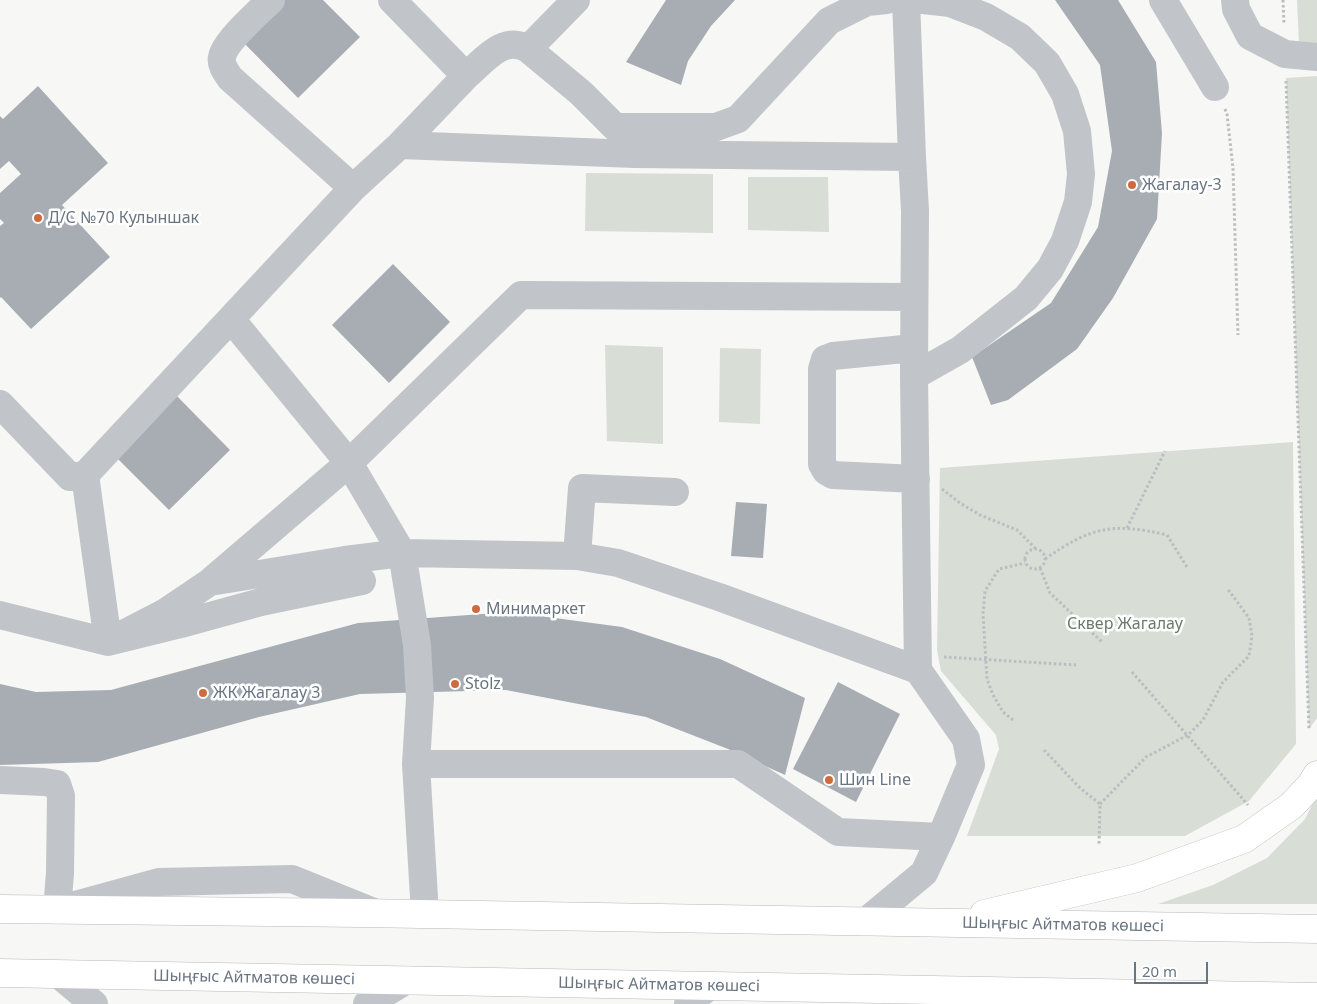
<!DOCTYPE html>
<meta charset="utf-8">
<style>
body{margin:0}
#map{position:relative;width:1317px;height:1004px;overflow:hidden;background:#f7f7f5;font-family:"Noto Sans",sans-serif}
canvas{display:block}
.scale{position:absolute;left:1134px;top:962px;width:74px;height:22px;box-sizing:border-box;border:2px solid #6a7582;border-top:0;padding-left:6px;font-size:15px;line-height:18px;white-space:nowrap;color:#6a7582;-webkit-text-stroke:4px #fff;paint-order:stroke}
</style>
<div id="map">
<canvas width="1317" height="1004"></canvas>
<div class="scale">20 m</div>
</div>
<script>
const ctx = document.querySelector('canvas').getContext('2d');
ctx.lineJoin = 'round';
function fill(path, color) { ctx.fillStyle = color; ctx.fill(path, 'evenodd'); }
function trace(path, color, width, dash) { ctx.strokeStyle = color; ctx.lineWidth = width; ctx.lineCap = dash ? 'butt' : 'round'; ctx.setLineDash(dash || []); ctx.stroke(path); }
function drawText(font, color, halo, rows, align = 'center') {
  ctx.font = font + ' "Noto Sans",sans-serif'; ctx.lineWidth = 5; ctx.setLineDash([]); ctx.textBaseline = 'middle'; ctx.strokeStyle = halo; ctx.fillStyle = color; for (const [text, x, y, turn = 0] of rows) {
    ctx.save(); ctx.translate(x, y); ctx.rotate((+turn || 0) * Math.PI / 180); ctx.textAlign = isNaN(turn) ? turn : align; if (halo) ctx.strokeText(text, 0, 0); ctx.fillText(text, 0, 0); ctx.restore();
  }
}
fill(new Path2D(`
 M 1297,0 L 1317,0 L 1317,44 L 1299,44 Z
 M 1317,76 L 1317,718 L 1309,729 L 1286,78 Z
 M 586,173 L 713,174 L 713,233 L 585,231 Z
 M 748,177 L 828,177 L 829,232 L 748,230 Z
 M 605,345 L 663,347 L 663,444 L 607,441 Z
 M 720,348 L 761,349 L 760,424 L 719,422 Z
 M 1293,442 L 1296,744 L 1249,801 L 1185,836 L 967,836 L 999,749 L 996,735 L 941,671 L 937,650 L 940,468 Z
 M 1317,795 L 1317,904 L 1158,904 L 1213,885 L 1267,858 L 1305,819 Z`), '#d8ddd6');
fill(new Path2D(`
 M 282,0 L 323,0 L 360,37 L 298,98 L 241,40 Z
 M 666,0 L 735,0 L 711,26 L 688,61 L 681,85 L 626,62 Z
 M 1055,0 L 1118,0 L 1156,62 L 1162,133 L 1157,219 L 1113,298 L 1077,349 L 1008,400 L 991,405 L 972,357 L 1051,303 L 1098,227 L 1112,151 L 1100,65 Z
 M 38,86 L 108,163 L 62,205 L 110,257 L 31,329 L 1,297 L 0,298 L 0,226 L 4,223 L 0,219 L 0,193 L 21,174 L 9,161 L 0,169 L 0,116 L 3,119 Z
 M 393,264 L 450,322 L 389,383 L 332,325 Z
 M 173,392 L 230,450 L 169,510 L 111,452 Z
 M 736,502 L 767,504 L 763,558 L 731,556 Z
 M 510,612 L 622,627 L 720,659 L 805,698 L 785,775 L 728,749 L 646,717 L 506,690 L 360,694 L 259,717 L 98,762 L 0,765 L 0,684 L 36,692 L 111,690 L 358,623 Z
 M 838,682 L 900,714 L 856,802 L 793,769 Z`), '#a7adb3');
const major = new Path2D(`
 M 0,909 L 361,913 L 1317,929
 M 984,914 L 1137,878 L 1244,839 L 1291,806 L 1311,785 L 1317,775
 M 0,973 L 1317,997`);
trace(major, '#b5b8bc', 29);
trace(new Path2D(`
 M 1283,0 L 1284,24
 M 1286,81 L 1309,729
 M 1225,109 L 1227,114 L 1233,168 L 1238,335
 M 942,489 L 960,503 L 980,515 L 1017,530 L 1036,549
 M 1127,528 L 1165,451
 M1025 559a10 10 0 1 1 20 0a10 10 0 1 1-20 0Z
 M 1045,559 C 1091,527 1112,522 1167,535 L 1187,567
 M 1040,568 L 1050,593 L 1102,642
 M 944,657 L 1076,665
 M 1132,672 L 1248,805
 M 1013,720 L 1003,712 L 993,695 L 987,679 L 983,614 L 985,591 L 999,569 L 1025,563
 M 1044,750 L 1080,788 L 1100,804 L 1099,844
 M 1100,804 L 1146,757 L 1188,735 L 1203,720 L 1223,682 L 1249,656 L 1252,636 L 1249,618 L 1227,588`), '#bbbdc0', 3, [2.5, 2.5]);
trace(new Path2D(`
 M 271,0 C 258,13 225,41 222,57 C 220,64 226,72 230,78 L 353,188
 M 392,0 L 466,76 L 400,145
 M 906,0 L 912,157
 M 1163,0 L 1215,87
 M 1235,0 L 1236,9 L 1250,36 L 1285,54 L 1317,57
 M 528,49 L 576,0
 M 466,76 C 484,61 503,34 528,49 L 581,93 L 615,127 L 716,127 L 738,119 L 829,21 L 867,2 L 887,0
 M 914,348 L 833,356 L 825,359 L 822,369 L 822,464 L 826,471 L 833,475 L 916,479
 M 914,376 L 960,350 L 1026,298 L 1050,269 L 1065,241 L 1078,202 L 1081,174 L 1077,131 L 1065,94 L 1047,63 L 1020,37 L 986,17 L 950,3 L 923,0
 M 0,404 L 70,477 L 85,475 L 353,188 L 400,145 L 635,154 L 912,157 L 915,211 L 914,376 L 918,670 L 719,597 L 618,563 L 577,556 L 402,553 L 349,463 L 231,319
 M 577,556 L 582,488 L 675,492
 M 362,581 L 261,602 L 181,624 L 108,642 L 164,613 L 210,582 L 345,560 L 402,553 L 417,645 L 420,698 L 416,764 L 425,914
 M 210,582 L 349,463 L 521,295 L 913,297
 M 0,615 L 108,642 L 85,475
 M 416,764 L 738,764 L 838,832 L 941,837
 M 0,780 L 44,782 L 57,784 L 61,796 L 60,873 L 57,910 L 159,882 L 292,879 L 376,913
 M 865,922 L 924,873 L 941,837 L 971,765 L 966,739 L 918,670
 M 58,974 L 94,1004
 M 367,1004 L 407,980
 M 688,1004 L 709,986`), '#c1c4c8', 28);
trace(major, '#fff', 28);
for (const [x, y, r, color] of [
 [1132,185,5,"#cd6b3f"],
 [38,218,5,"#cd6b3f"],
 [476,609,5,"#cd6b3f"],
 [455,684,5,"#cd6b3f"],
 [203,693,5,"#cd6b3f"],
 [829,780,5,"#cd6b3f"]
]) { const dot = new Path2D(); dot.arc(x, y, r, 0, 2 * Math.PI); ctx.fillStyle = color; ctx.fill(dot); trace(dot, '#fff', 2); }
drawText('16px', '#6a7582', '#fff', [
 ["Жагалау-3",1142,185],
 ["Д/С №70 Кулыншак",48,218],
 ["Минимаркет",486,609],
 ["Stolz",465,684],
 ["ЖК Жагалау 3",213,693],
 ["Шин Line",839,780]
], 'left');
drawText('16px', '#6a7a68', '#fff', [
 ["Сквер Жагалау",1125,624]
]);
drawText('16px', '#6a7582', '#fff', [
 ["Шыңғыс Айтматов көшесі",1063,925,1],
 ["Шыңғыс Айтматов көшесі",254,978,1],
 ["Шыңғыс Айтматов көшесі",659,985,1]
]);
</script>
